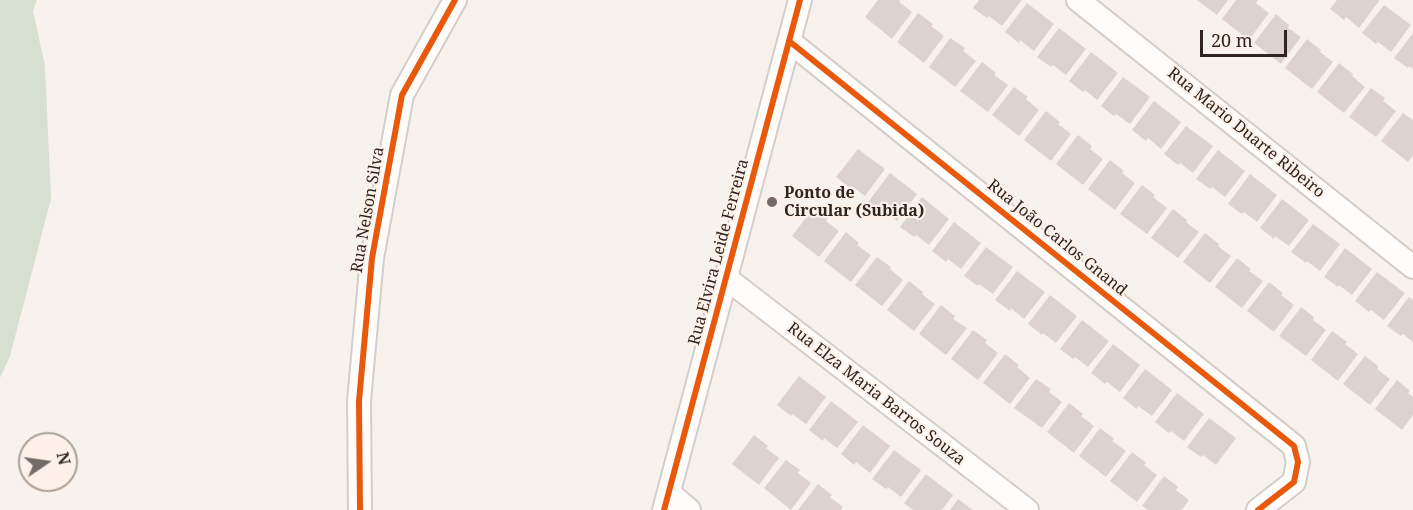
<!DOCTYPE html>
<meta charset="utf-8">
<style>
body{margin:0}
#map{position:relative;width:1413px;height:510px;overflow:hidden;background:#f8f2ee;font-family:"Noto Serif",serif}
canvas{display:block}
.north{position:absolute;left:18px;top:432px;width:60px;height:60px;box-sizing:border-box;background:#fdf1e9;border:2px solid #ab9f98;border-radius:50%;rotate:77deg;font-size:16px;font-weight:700;line-height:24px;text-align:center;color:#2f241e}
.north::after{content:'';display:block;margin:auto;width:21px;height:27px;background:#756c67;clip-path:polygon(50% 0,100% 100%,50% 72%,0 100%)}
.scale{position:absolute;left:1200px;top:30px;width:87px;height:27px;box-sizing:border-box;border:3px solid #2f241e;border-top:0;padding-left:8px;font-size:18px;line-height:21px;white-space:nowrap;color:#2f241e;-webkit-text-stroke:4px #fdf1e9;paint-order:stroke}
</style>
<div id="map">
<canvas width="1413" height="510"></canvas>
<div class="north">N</div>
<div class="scale">20 m</div>
</div>
<script>
const ctx = document.querySelector('canvas').getContext('2d');
ctx.lineJoin = 'round';
function fill(path, color) { ctx.fillStyle = color; ctx.fill(path, 'evenodd'); }
function trace(path, color, width, dash) { ctx.strokeStyle = color; ctx.lineWidth = width; ctx.lineCap = dash ? 'butt' : 'round'; ctx.setLineDash(dash || []); ctx.stroke(path); }
function drawText(font, color, halo, rows, align = 'center') {
  ctx.font = font + ' "Noto Serif",serif'; ctx.lineWidth = 4.5; ctx.setLineDash([]); ctx.textBaseline = 'middle'; ctx.strokeStyle = halo; ctx.fillStyle = color; for (const [text, x, y, turn = 0] of rows) {
    ctx.save(); ctx.translate(x, y); ctx.rotate((+turn || 0) * Math.PI / 180); ctx.textAlign = isNaN(turn) ? turn : align; if (halo) ctx.strokeText(text, 0, 0); ctx.fillText(text, 0, 0); ctx.restore();
  }
}
fill(new Path2D(`
 M 0,0 L 37,0 L 33,11 L 45,66 L 51,199 L 10,356 L 0,378 Z`), '#d6dfd0');
fill(new Path2D(`
 M 878,0 L 900,0 L 899,2 L 912,12 L 892,39 L 865,17 Z
 M 979,0 L 1022,0 L 1002,26 L 989,16 L 987,18 L 973,8 Z
 M 1197,0 L 1228,0 L 1217,15 Z
 M 1236,0 L 1258,0 L 1256,3 L 1269,13 L 1249,40 L 1222,19 Z
 M 1337,0 L 1378,0 L 1379,1 L 1359,28 L 1346,17 L 1344,20 L 1330,9 Z
 M 1027,3 L 1054,24 L 1034,51 L 1020,40 L 1019,43 L 1005,32 Z
 M 1384,5 L 1411,25 L 1391,52 L 1378,42 L 1376,44 L 1362,33 Z
 M 918,13 L 933,24 L 931,26 L 944,36 L 924,63 L 897,42 Z
 M 1276,14 L 1289,25 L 1288,28 L 1301,37 L 1281,64 L 1254,43 Z
 M 1059,28 L 1086,49 L 1066,75 L 1053,65 L 1051,67 L 1037,57 Z
 M 1413,33 L 1413,69 L 1409,66 L 1408,68 L 1394,58 Z
 M 950,38 L 965,48 L 963,51 L 976,61 L 955,87 L 929,67 Z
 M 1307,39 L 1321,50 L 1320,52 L 1333,62 L 1312,89 L 1285,68 Z
 M 1091,52 L 1118,73 L 1097,100 L 1085,90 L 1083,92 L 1069,81 Z
 M 982,62 L 996,73 L 994,75 L 1008,85 L 988,112 L 960,91 Z
 M 1339,63 L 1353,74 L 1352,76 L 1365,87 L 1344,113 L 1317,92 Z
 M 1123,77 L 1150,97 L 1130,124 L 1116,114 L 1114,116 L 1101,106 Z
 M 1014,87 L 1028,97 L 1026,99 L 1039,110 L 1019,136 L 992,115 Z
 M 1371,88 L 1385,98 L 1383,101 L 1396,111 L 1376,137 L 1349,117 Z
 M 1154,101 L 1181,122 L 1161,149 L 1148,138 L 1146,141 L 1132,130 Z
 M 1046,111 L 1060,122 L 1058,124 L 1071,134 L 1051,161 L 1024,140 Z
 M 1403,113 L 1413,120 L 1413,155 L 1408,162 L 1381,141 Z
 M 1186,126 L 1213,146 L 1193,173 L 1180,163 L 1178,165 L 1164,154 Z
 M 1078,135 L 1092,146 L 1090,149 L 1103,159 L 1083,185 L 1056,164 Z
 M 858,149 L 885,169 L 865,196 L 852,186 L 850,188 L 836,177 Z
 M 1218,150 L 1245,171 L 1225,197 L 1212,187 L 1210,189 L 1196,179 Z
 M 1110,160 L 1124,171 L 1122,173 L 1135,183 L 1115,210 L 1088,189 Z
 M 890,173 L 917,194 L 897,221 L 884,210 L 882,213 L 868,202 Z
 M 1250,174 L 1277,195 L 1257,222 L 1244,212 L 1242,214 L 1228,204 Z
 M 1142,185 L 1155,195 L 1153,197 L 1167,208 L 1147,234 L 1120,214 Z
 M 922,197 L 949,219 L 929,245 L 916,235 L 914,237 L 900,227 Z
 M 1282,199 L 1309,220 L 1289,246 L 1275,236 L 1274,239 L 1260,228 Z
 M 814,207 L 828,218 L 826,221 L 839,231 L 819,257 L 792,236 Z
 M 1173,209 L 1187,220 L 1186,222 L 1199,232 L 1178,258 L 1151,238 Z
 M 954,222 L 981,243 L 961,269 L 948,259 L 946,262 L 932,251 Z
 M 1313,224 L 1340,244 L 1320,271 L 1307,261 L 1306,263 L 1291,252 Z
 M 846,232 L 859,243 L 857,245 L 871,255 L 851,282 L 824,261 Z
 M 1205,233 L 1219,244 L 1218,246 L 1231,256 L 1210,283 L 1183,262 Z
 M 986,247 L 1013,267 L 993,294 L 979,284 L 978,286 L 964,276 Z
 M 1345,248 L 1372,269 L 1352,295 L 1339,285 L 1338,287 L 1324,277 Z
 M 877,257 L 891,267 L 890,269 L 903,280 L 882,306 L 855,285 Z
 M 1237,258 L 1251,269 L 1249,271 L 1263,281 L 1242,308 L 1215,287 Z
 M 1017,271 L 1045,292 L 1024,319 L 1011,308 L 1010,311 L 995,300 Z
 M 1377,272 L 1405,293 L 1384,320 L 1371,310 L 1369,312 L 1355,301 Z
 M 909,281 L 923,292 L 922,294 L 935,304 L 914,331 L 887,310 Z
 M 1269,282 L 1283,293 L 1281,295 L 1294,305 L 1274,332 L 1247,311 Z
 M 1050,295 L 1077,316 L 1056,343 L 1043,333 L 1042,335 L 1028,324 Z
 M 1409,297 L 1413,300 L 1413,342 L 1403,334 L 1401,336 L 1387,326 Z
 M 941,305 L 955,316 L 953,319 L 967,328 L 946,355 L 919,334 Z
 M 1301,307 L 1314,317 L 1313,320 L 1326,330 L 1306,356 L 1279,336 Z
 M 1082,320 L 1109,341 L 1088,367 L 1075,357 L 1073,359 L 1060,349 Z
 M 973,330 L 987,340 L 985,343 L 998,353 L 978,380 L 951,359 Z
 M 1332,331 L 1347,342 L 1345,344 L 1358,354 L 1338,381 L 1311,360 Z
 M 1113,344 L 1140,365 L 1120,392 L 1107,382 L 1105,384 L 1091,373 Z
 M 1005,354 L 1019,365 L 1017,367 L 1030,378 L 1010,404 L 983,383 Z
 M 1365,356 L 1378,366 L 1377,369 L 1390,379 L 1370,405 L 1343,384 Z
 M 1145,369 L 1172,390 L 1152,416 L 1138,406 L 1137,409 L 1123,398 Z
 M 799,376 L 826,397 L 806,424 L 792,414 L 791,416 L 777,405 Z
 M 1036,379 L 1051,389 L 1049,392 L 1062,402 L 1042,428 L 1014,408 Z
 M 1397,380 L 1410,391 L 1408,393 L 1413,397 L 1413,415 L 1402,430 L 1375,409 Z
 M 1177,393 L 1204,414 L 1184,441 L 1171,431 L 1169,433 L 1155,422 Z
 M 831,401 L 858,422 L 837,448 L 824,438 L 823,441 L 809,430 Z
 M 1069,403 L 1083,414 L 1081,416 L 1094,426 L 1074,453 L 1047,432 Z
 M 1209,418 L 1236,438 L 1216,465 L 1203,455 L 1201,457 L 1187,447 Z
 M 863,425 L 890,446 L 870,473 L 856,462 L 854,465 L 841,454 Z
 M 1100,428 L 1114,439 L 1112,441 L 1126,451 L 1106,477 L 1079,456 Z
 M 754,435 L 768,446 L 766,448 L 779,458 L 759,485 L 732,464 Z
 M 894,450 L 921,470 L 901,497 L 888,487 L 886,489 L 872,479 Z
 M 1132,452 L 1146,463 L 1144,465 L 1157,475 L 1137,502 L 1110,481 Z
 M 786,460 L 800,470 L 798,473 L 811,483 L 791,510 L 764,488 Z
 M 926,474 L 953,495 L 942,510 L 913,510 L 904,503 Z
 M 1164,476 L 1178,487 L 1176,490 L 1189,500 L 1182,510 L 1148,510 L 1142,506 Z
 M 818,484 L 832,495 L 830,497 L 843,507 L 841,510 L 798,510 Z
 M 958,499 L 973,510 L 950,510 Z`), '#dcd2ce');
const minor = new Path2D(`
 M 1078,0 L 1413,267
 M 789,41 L 1294,446 L 1298,462 L 1294,482 L 1258,510
 M 726,278 L 1027,510
 M 669,493 L 689,510
 M 360,510 L 359,401 L 372,258 L 402,95 L 455,0
 M 664,510 L 800,0`);
trace(minor, '#d5cdc8', 26);
trace(minor, '#fefdfc', 22);
trace(new Path2D(`
 M 789,41 L 1294,446 L 1298,462 L 1294,482 L 1258,510
 M 360,510 L 359,401 L 372,258 L 402,95 L 455,0
 M 664,510 L 800,0`), '#e8590c', 6);
for (const [x, y, r, color] of [
 [772,202,6,"#756c67"]
]) { const dot = new Path2D(); dot.arc(x, y, r, 0, 2 * Math.PI); ctx.fillStyle = color; ctx.fill(dot); trace(dot, '#fdf1e9', 2); }
drawText('16px', '#2f241e', '#fdf1e9', [
 ["Rua Mario Duarte Ribeiro",1246,133,39],
 ["Rua Nelson Silva",368,210,-80],
 ["Rua João Carlos Gnand",1057,238,39],
 ["Rua Elvira Leide Ferreira",719,252,-75],
 ["Rua Elza Maria Barros Souza",876,394,38]
]);
drawText('bold 16px', '#2f241e', '#fdf1e9', [
 ["Ponto de",784,193],
 ["Circular (Subida)",784,211]
], 'left');
</script>
